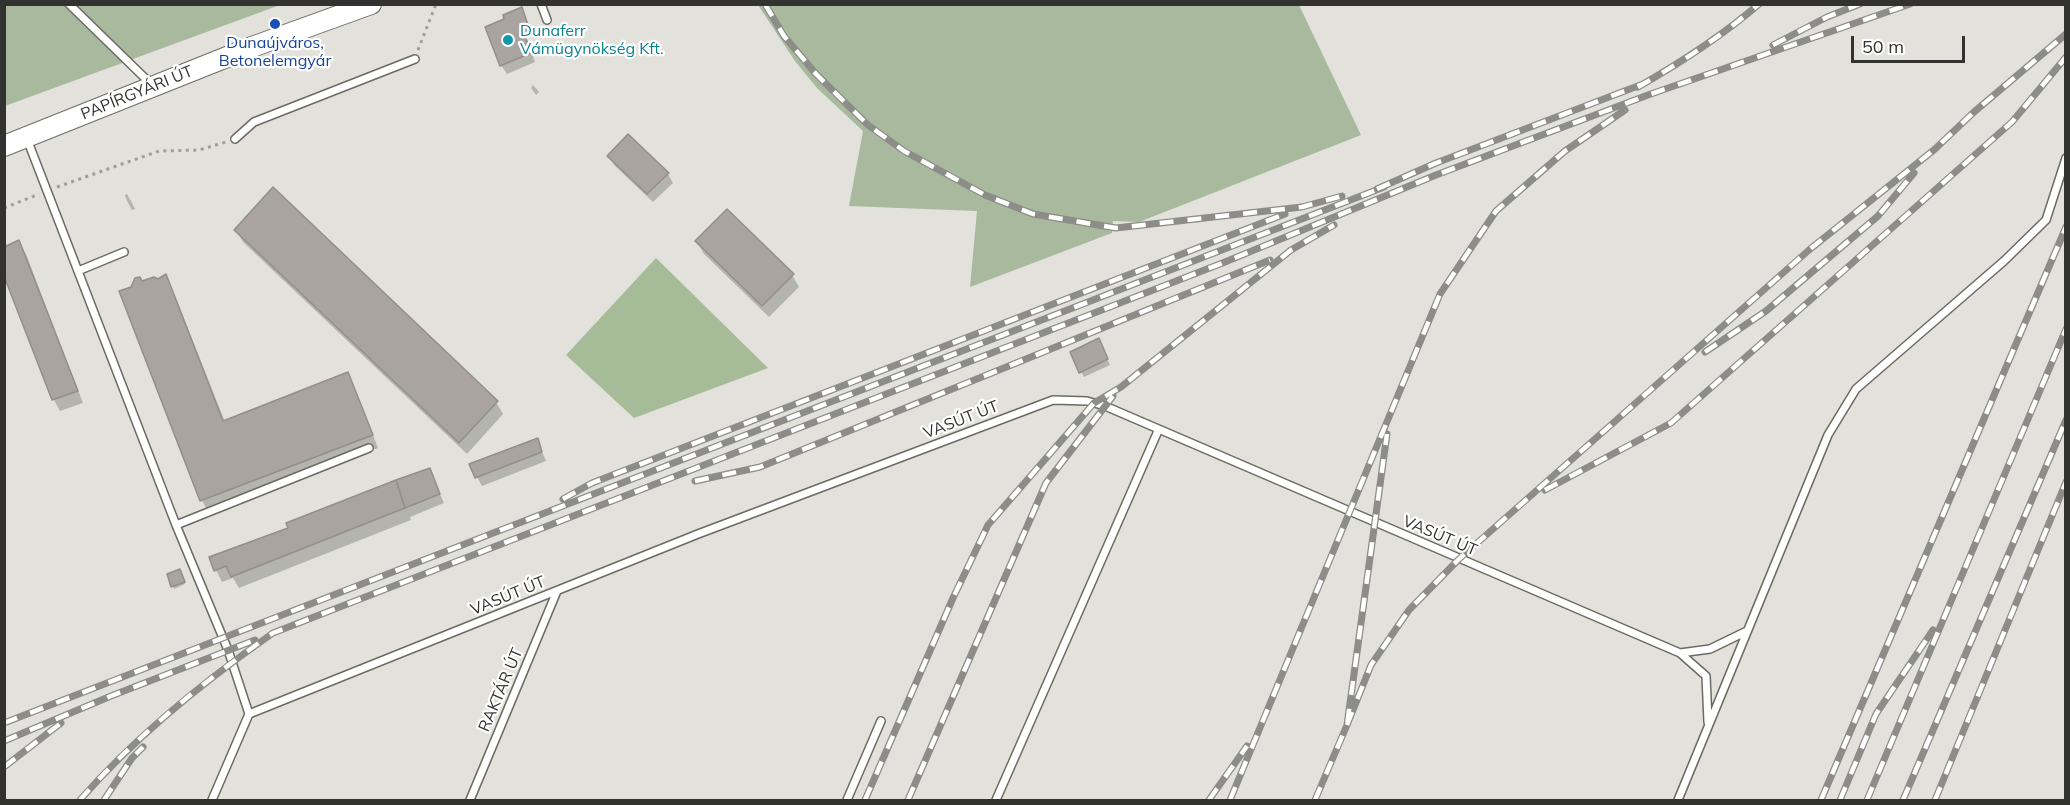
<!DOCTYPE html>
<meta charset="utf-8">
<style>
body{margin:0}
#map{position:relative;width:2070px;height:805px;overflow:hidden;background:#e2e1db;font-family:Mulish,sans-serif}
canvas{display:block}
.frame{position:absolute;inset:0;border:6px solid #323230;pointer-events:none}
.scale{position:absolute;left:1851px;top:36px;width:114px;height:27px;box-sizing:border-box;border:3px solid #323230;border-top:0;padding-left:8px;font-size:18px;line-height:21px;white-space:nowrap;color:#323230;-webkit-text-stroke:4px #fff;paint-order:stroke}
</style>
<div id="map">
<canvas width="2070" height="805"></canvas>
<div class="frame"></div>
<div class="scale">50 m</div>
</div>
<script>
const ctx = document.querySelector('canvas').getContext('2d');
ctx.lineJoin = 'round';
function fill(path, color) { ctx.fillStyle = color; ctx.fill(path, 'evenodd'); }
function trace(path, color, width, dash) { ctx.strokeStyle = color; ctx.lineWidth = width; ctx.lineCap = dash ? 'butt' : 'round'; ctx.setLineDash(dash || []); ctx.stroke(path); }
function drawText(font, color, halo, rows, align = 'center') {
  ctx.font = font + ' Mulish,sans-serif'; ctx.lineWidth = 4.5; ctx.setLineDash([]); ctx.textBaseline = 'middle'; ctx.strokeStyle = halo; ctx.fillStyle = color; for (const [text, x, y, turn = 0] of rows) {
    ctx.save(); ctx.translate(x, y); ctx.rotate((+turn || 0) * Math.PI / 180); ctx.textAlign = isNaN(turn) ? turn : align; if (halo) ctx.strokeText(text, 0, 0); ctx.fillText(text, 0, 0); ctx.restore();
  }
}
fill(new Path2D(`
 M 5,5 L 280,5 L 5,106 Z
 M 758,5 L 1299,5 L 1361,135 L 1139,222 L 1113,221 L 1112,233 L 970,287 L 977,211 L 849,206 L 863,131 L 817,88 L 795,61 Z`), '#a8b99d');
fill(new Path2D(`
 M 656,258 L 768,368 L 634,418 L 566,355 Z`), '#a6bb98');
fill(new Path2D(`
 M 521,9 L 532,34 L 526,37 L 535,62 L 507,74 L 501,65 L 506,20 Z
 M 533,85 L 539,92 L 536,95 L 531,88 Z
 M 609,156 L 668,174 L 673,183 L 653,202 L 614,165 Z
 M 127,194 L 132,203 L 135,209 L 132,210 L 127,201 L 125,195 Z
 M 236,230 L 496,402 L 503,414 L 467,454 L 243,242 Z
 M 19,242 L 26,254 L 83,403 L 60,411 L 54,400 L 4,271 Z
 M 697,242 L 792,275 L 799,287 L 769,317 L 704,254 Z
 M 165,276 L 172,288 L 225,422 L 347,374 L 354,386 L 378,448 L 208,512 L 202,500 L 142,283 L 158,281 Z
 M 1101,346 L 1110,365 L 1084,377 L 1081,372 Z
 M 537,440 L 546,461 L 482,486 L 477,477 Z
 M 429,470 L 444,503 L 410,517 L 411,520 L 239,588 L 233,578 L 222,582 L 216,570 L 290,529 Z
 M 181,573 L 185,584 L 174,589 L 173,586 Z`), '#0003');
const building = new Path2D(`
 M 522,7 L 528,25 L 522,27 L 531,53 L 500,66 L 485,27 L 504,19 L 503,15 Z
 M 628,134 L 669,173 L 647,194 L 607,156 Z
 M 273,187 L 498,401 L 459,443 L 234,230 Z
 M 727,209 L 794,274 L 762,306 L 695,241 Z
 M 19,240 L 78,391 L 52,400 L 4,276 L 4,247 Z
 M 166,274 L 223,421 L 348,372 L 373,435 L 200,501 L 119,291 L 131,287 L 135,278 L 140,277 L 142,281 L 154,277 L 158,279 Z
 M 1099,338 L 1108,359 L 1079,373 L 1070,352 Z
 M 538,438 L 542,452 L 475,478 L 469,464 Z
 M 430,468 L 440,494 L 405,508 L 396,480 Z
 M 396,480 L 405,508 L 231,577 L 226,566 L 214,571 L 209,557 L 288,528 L 286,523 Z
 M 180,569 L 185,582 L 171,587 L 167,574 Z`);
fill(building, '#a9a4a0');
trace(building, '#938e8a', 1.5);
const lane = new Path2D(`
 M 69,4 L 151,84
 M 541,4 L 547,20
 M 27,139 L 176,525 L 369,448
 M 235,139 L 254,122 L 415,59
 M 78,271 L 124,252
 M 176,525 L 228,650 L 249,714
 M 1680,653 L 1706,676 L 1708,722
 M 249,714 L 698,534 L 1053,400 L 1087,401 L 1105,406 L 1680,653 L 1710,649 L 1747,631
 M 212,800 L 249,714
 M 470,800 L 557,591
 M 847,800 L 881,721
 M 996,800 L 1158,431
 M 1678,800 L 1828,435 L 1856,389 L 2004,261 L 2046,220 L 2066,158`);
const secondary = new Path2D(`
 M 4,146 L 252,47 L 371,4`);
trace(lane, '#6b6a64', 10);
trace(secondary, '#6b6a64', 22);
trace(new Path2D(`
 M 418,50 L 436,4
 M 57,187 L 159,151 L 199,150 L 226,142
 M 4,208 L 39,194`), '#9f9e9a', 3, [3, 4.5]);
trace(lane, '#fff', 7);
trace(secondary, '#fff', 20);
const rail = new Path2D(`
 M 765,4 L 784,36 L 816,74 L 868,125 L 904,151 L 985,195 L 1033,214 L 1116,228 L 1302,207 L 1342,196
 M 1773,45 L 1827,17 L 1860,4
 M 1638,87 C 1680,63 1722,36 1759,4
 M 1377,189 L 1436,163 L 1643,84
 M 1705,352 L 1766,311 L 1878,216 L 1914,173
 M 695,481 L 760,467 L 1270,260
 M 1545,490 L 1671,423 L 2012,122 L 2066,57
 M 563,499 L 592,483 L 1285,214
 M 4,723 L 1384,187
 M 1347,725 L 1371,665 L 1409,610 L 1459,559 L 1809,250 L 1935,149 L 1974,112 L 2066,34
 M 4,741 L 111,696 L 255,640
 M 4,767 L 61,723
 M 80,800 C 136,736 203,682 273,633 L 1225,262 L 1436,175 L 1648,95 L 1910,4
 M 104,800 L 132,758 L 143,747
 M 865,800 L 953,598 L 988,525 L 1094,403 L 1121,387 L 1291,250 L 1334,225
 M 908,800 L 1046,483 L 1113,396
 M 1209,800 L 1247,746
 M 1230,800 L 1440,294 L 1496,211 L 1565,151 L 1625,110
 M 1315,800 L 1347,725 L 1387,434
 M 1821,800 L 2066,227
 M 1840,800 L 1876,714 L 1933,630
 M 1867,800 L 2066,329
 M 1903,800 L 2066,420
 M 1935,800 L 2066,482`);
trace(rail, '#8c8c88', 7);
trace(rail, '#fff', 4.5, [14]);
for (const [x, y, r, color] of [
 [275,24,6,"#1a4fb4"],
 [508,40,6,"#0f9aa8"]
]) { const dot = new Path2D(); dot.arc(x, y, r, 0, 2 * Math.PI); ctx.fillStyle = color; ctx.fill(dot); trace(dot, '#fff', 2); }
drawText('16px', '#0d838f', '#fff', [
 ["Dunaferr",520,31],
 ["Vámügynökség Kft.",520,49]
], 'left');
drawText('16px', '#164399', '#fff', [
 ["Dunaújváros,",275,43],
 ["Betonelemgyár",275,61]
]);
drawText('16px', '#323230', '#fff', [
 ["PAPÍRGYÁRI ÚT",137,93,-22],
 ["VASÚT ÚT",961,420,-21],
 ["VASÚT ÚT",1440,536,23],
 ["VASÚT ÚT",508,596,-22],
 ["RAKTÁR ÚT",501,690,-67]
]);
</script>
